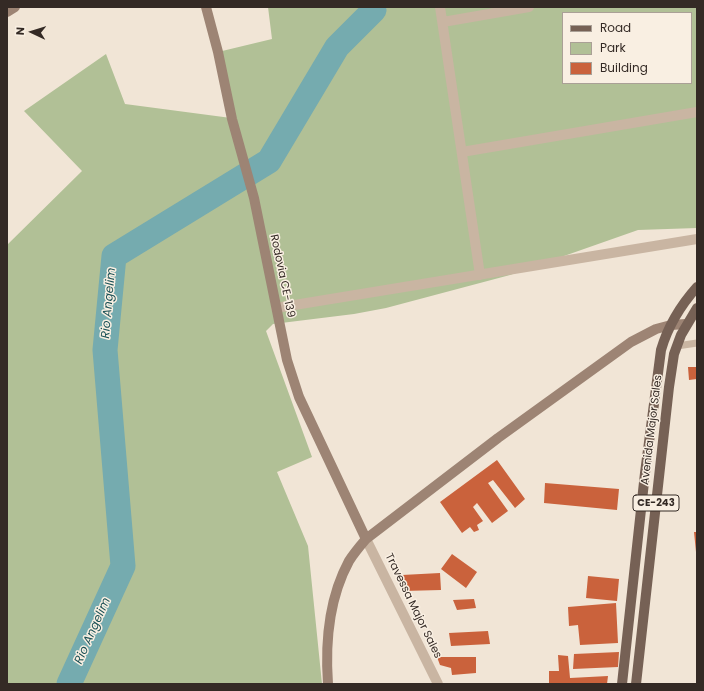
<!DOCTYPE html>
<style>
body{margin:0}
#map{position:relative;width:704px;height:691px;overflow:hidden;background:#f1e5d6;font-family:Poppins,sans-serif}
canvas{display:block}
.frame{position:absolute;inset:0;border:8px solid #342a25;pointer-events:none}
.legend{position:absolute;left:562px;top:12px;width:130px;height:72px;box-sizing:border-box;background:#f9efe2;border:1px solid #aaa096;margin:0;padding:5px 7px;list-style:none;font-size:12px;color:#342a25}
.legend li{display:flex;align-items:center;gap:8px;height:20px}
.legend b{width:20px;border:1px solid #aaa096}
.north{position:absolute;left:12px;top:12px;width:40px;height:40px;-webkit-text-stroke:3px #f9efe2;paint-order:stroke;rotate:274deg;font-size:11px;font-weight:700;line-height:16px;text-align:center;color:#342a25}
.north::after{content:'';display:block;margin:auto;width:14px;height:18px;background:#342a25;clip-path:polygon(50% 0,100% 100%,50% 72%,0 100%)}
</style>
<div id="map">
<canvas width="704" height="691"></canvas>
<div class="frame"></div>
<ul class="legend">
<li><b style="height:5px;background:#766155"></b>Road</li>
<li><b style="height:11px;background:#b1c096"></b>Park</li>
<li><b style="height:11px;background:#ca623c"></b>Building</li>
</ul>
<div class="north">N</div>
</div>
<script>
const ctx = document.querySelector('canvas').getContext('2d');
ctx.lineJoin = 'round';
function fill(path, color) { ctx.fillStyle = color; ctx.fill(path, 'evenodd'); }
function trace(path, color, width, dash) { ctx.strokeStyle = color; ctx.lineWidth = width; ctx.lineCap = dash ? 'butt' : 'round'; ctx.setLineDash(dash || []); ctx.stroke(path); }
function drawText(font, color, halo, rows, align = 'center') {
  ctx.font = font + ' Poppins,sans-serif'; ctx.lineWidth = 3; ctx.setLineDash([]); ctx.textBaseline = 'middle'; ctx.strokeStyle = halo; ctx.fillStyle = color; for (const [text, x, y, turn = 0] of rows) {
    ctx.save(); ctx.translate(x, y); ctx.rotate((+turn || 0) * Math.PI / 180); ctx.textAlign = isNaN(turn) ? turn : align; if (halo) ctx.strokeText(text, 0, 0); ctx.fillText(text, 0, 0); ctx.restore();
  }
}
fill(new Path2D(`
 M 268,7 L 697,7 L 697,228 L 638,230 L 510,275 L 386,308 L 354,314 L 273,324 L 266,331 L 312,457 L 277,472 L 308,546 L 322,684 L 7,684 L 7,245 L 82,171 L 24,111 L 106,54 L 125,104 L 231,118 L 218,52 L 272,39 ZM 563,13 L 691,13 L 691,83 L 563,83 Z`), '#b1c096');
trace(new Path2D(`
 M 69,684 L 123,566 L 105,350 L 114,256 L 269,161 L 337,47 L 374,10 L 372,7`), '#75abaf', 25);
fill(new Path2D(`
 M 688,367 L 697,367 L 697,379 L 689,380 Z
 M 497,460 L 525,499 L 515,508 L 493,480 L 488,483 L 508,511 L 492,523 L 477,503 L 473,507 L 483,521 L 477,525 L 479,530 L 474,532 L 470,527 L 462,533 L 440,502 Z
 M 545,483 L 619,489 L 617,510 L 544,503 Z
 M 694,532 L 697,532 L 697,552 L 696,552 Z
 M 452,554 L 477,572 L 466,588 L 441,569 Z
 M 440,573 L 441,590 L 403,591 L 402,575 Z
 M 588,576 L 619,579 L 617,601 L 586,598 Z
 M 474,599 L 476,608 L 457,610 L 453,600 Z
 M 616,603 L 618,643 L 580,645 L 578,625 L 569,626 L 568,607 Z
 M 488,631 L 490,644 L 451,646 L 449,633 Z
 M 619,652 L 618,667 L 573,669 L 574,654 Z
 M 558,655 L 568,656 L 570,678 L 608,676 L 607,684 L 549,684 L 549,671 L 559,671 Z
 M 437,657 L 476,657 L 476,673 L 452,675 L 451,668 L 440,665 Z`), '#ca623c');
trace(new Path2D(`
 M 677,346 L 697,343`), '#c9b5a2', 7);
trace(new Path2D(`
 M 440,7 L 480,275
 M 443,22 L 529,7
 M 462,152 L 697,112
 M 276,308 L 697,239
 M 366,539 L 438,684`), '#c9b5a2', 10);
trace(new Path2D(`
 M 206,7 L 218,52 L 232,119 L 254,198 L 287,360 L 299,397 L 366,539
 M 7,12 L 15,7
 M 328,684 C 325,642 329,598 349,561 C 354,553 360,546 366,539 L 498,438 L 631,342 L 656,329 L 671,325 L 686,324`), '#9d8474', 10);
trace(new Path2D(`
 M 622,684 L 645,473 L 661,350 C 668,326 680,306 697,287
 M 636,684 L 669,387 L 674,354 L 681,335 L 697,308`), '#766155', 10);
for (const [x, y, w] of [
 [656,503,46]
]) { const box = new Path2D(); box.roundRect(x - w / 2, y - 8, w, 16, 3); ctx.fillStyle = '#f9efe2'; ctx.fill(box); trace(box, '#342a25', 1); }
drawText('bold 10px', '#342a25', null, [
 ["CE-243",656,503]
]);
drawText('11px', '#342a25', '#f9efe2', [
 ["Rodovia CE-139",282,276,78],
 ["Avenida Major Sales",652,430,-83],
 ["Travessa Major Sales",413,606,64]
]);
drawText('italic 12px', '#1a5156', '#f9efe2', [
 ["Rio Angelim",109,303,-85],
 ["Rio Angelim",93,631,-66]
]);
</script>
